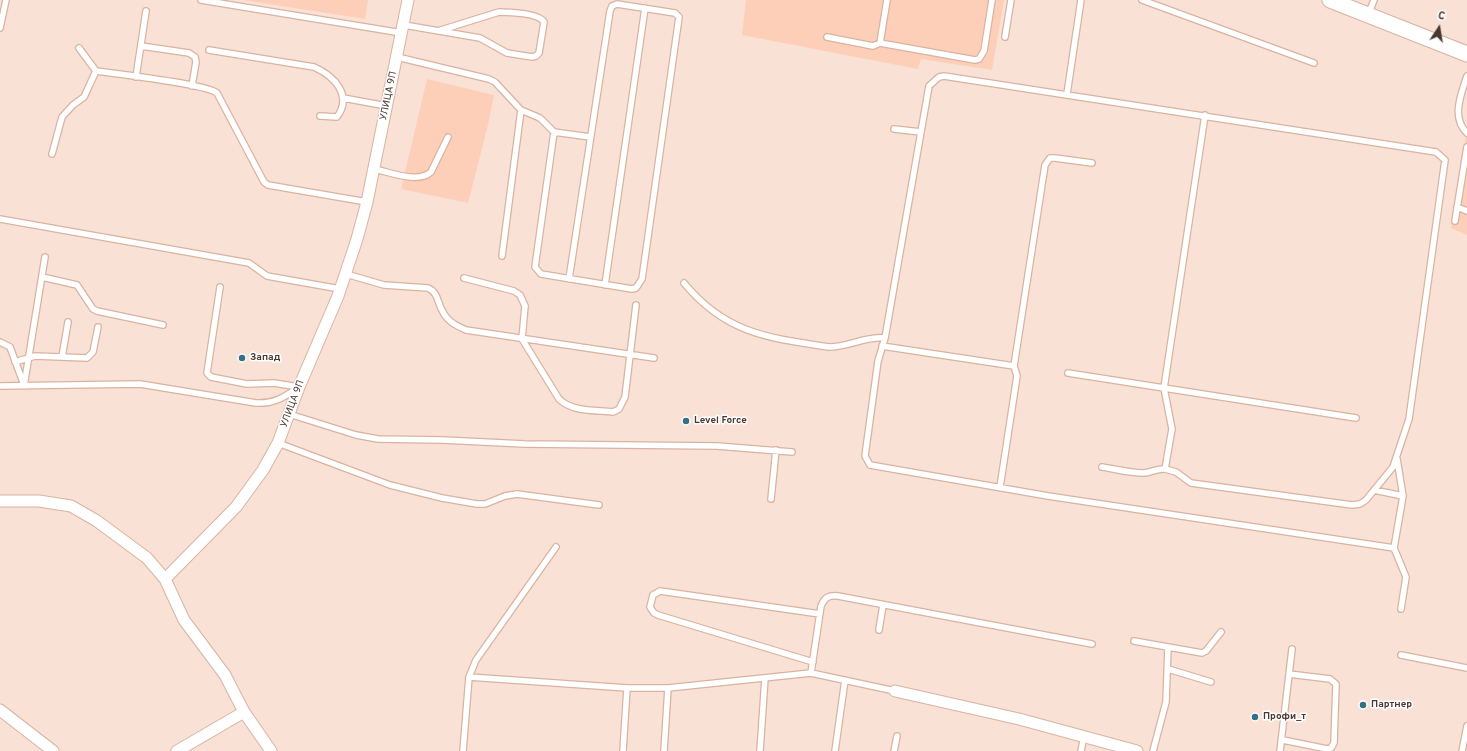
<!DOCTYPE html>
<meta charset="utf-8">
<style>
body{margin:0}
#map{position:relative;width:1467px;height:751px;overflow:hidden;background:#f9e1d5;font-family:Overpass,sans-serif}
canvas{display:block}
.north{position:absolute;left:1419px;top:8px;width:40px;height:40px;-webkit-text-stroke:3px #fff;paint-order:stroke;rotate:12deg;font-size:11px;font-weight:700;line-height:16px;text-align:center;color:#493931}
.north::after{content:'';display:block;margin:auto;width:14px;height:18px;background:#493931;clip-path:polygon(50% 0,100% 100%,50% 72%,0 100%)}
</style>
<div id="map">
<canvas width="1467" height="751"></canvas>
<div class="north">С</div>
</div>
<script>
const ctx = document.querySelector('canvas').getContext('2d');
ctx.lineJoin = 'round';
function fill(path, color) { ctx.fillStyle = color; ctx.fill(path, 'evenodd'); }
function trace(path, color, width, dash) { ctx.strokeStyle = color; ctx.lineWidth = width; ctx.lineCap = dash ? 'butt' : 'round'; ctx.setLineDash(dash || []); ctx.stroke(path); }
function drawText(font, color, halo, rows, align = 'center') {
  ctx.font = font + ' Overpass,sans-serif'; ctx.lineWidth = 3; ctx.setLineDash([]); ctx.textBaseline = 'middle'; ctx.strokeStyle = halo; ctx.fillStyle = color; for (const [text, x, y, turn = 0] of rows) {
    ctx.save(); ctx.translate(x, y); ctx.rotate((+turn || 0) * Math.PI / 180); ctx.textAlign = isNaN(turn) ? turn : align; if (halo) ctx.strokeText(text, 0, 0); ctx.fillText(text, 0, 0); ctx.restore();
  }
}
fill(new Path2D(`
 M 243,0 L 368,0 L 365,19 Z
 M 746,0 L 1004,0 L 992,70 L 921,59 L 918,69 L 742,35 Z
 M 427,79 L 494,95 L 488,125 L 468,203 L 401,189 Z
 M 1467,129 L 1467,235 L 1451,228 Z`), '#fecfb8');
const service = new Path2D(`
 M 201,0 L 402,33
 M 1142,0 L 1314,63
 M 1368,15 L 1374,0
 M 404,25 L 480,38 L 507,53 L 532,57 L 536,56 L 539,53 L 544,22 C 539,13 509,12 499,12 L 438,31
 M 0,28 L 6,0
 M 827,37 L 873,46 L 880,43 L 975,60 L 979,59 L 984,51 L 992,0
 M 1005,37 L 1011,0
 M 880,43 L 887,0
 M 141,46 L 189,53 L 195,57 L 196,62 L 192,86
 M 79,48 L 96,71
 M 209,50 L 314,67 C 334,76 353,95 337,117 L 320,116
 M 397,57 L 489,79 L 495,82 L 521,110 L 502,256
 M 1467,76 C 1461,94 1451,118 1467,133
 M 136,77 L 146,11
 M 1067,94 L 1081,0
 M 343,98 L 387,106
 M 521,110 L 540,118 L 554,132 L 590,137
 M 894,129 L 921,132
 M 554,132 L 535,267 L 541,274 L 632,289 L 636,288 L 642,279 L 679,17 L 675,13 L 617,4 L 612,6 L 610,11 L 569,279
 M 52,154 L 62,117 L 73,105 L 84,97 L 96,71 C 117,74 206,84 217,93 L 264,182 L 268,185 L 367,202
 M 374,169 C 390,172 418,184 431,172 L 448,137
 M 1457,207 L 1467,211
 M 0,219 L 249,263 L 267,276 L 340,289
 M 1455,221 L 1467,147
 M 346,274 L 384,285 L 428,288 C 439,293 437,303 443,312 C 448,322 457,326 466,330 L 654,358
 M 42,277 L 77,285 L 93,309 L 97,311 L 163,325
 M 464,278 L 514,291 L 520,295 L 525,306 L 522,339 L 559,399 C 572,412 595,410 613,412 L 619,409 L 625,397 L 636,305
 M 684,283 C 726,334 769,338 829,347 C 849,347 865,336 885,338
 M 605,285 L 645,8
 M 220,287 L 207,373 L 211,377 L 247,384 L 274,383 L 299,387
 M 0,342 L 10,347 L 24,385
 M 882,346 L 1014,366 L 1045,165 L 1050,158 L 1055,158 L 1092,163
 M 62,357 L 68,322
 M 15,362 L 35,356 L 87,358 L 93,352 L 98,327
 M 1068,373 L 1356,418
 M 0,386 L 140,384 L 256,403 C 273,404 283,398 296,389
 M 24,386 L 45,257
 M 289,414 L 356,435 L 378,439 L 442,440 L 525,444 L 717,446 L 792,452
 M 278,443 L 390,485 L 442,498 L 477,504 L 485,504 L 505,496 L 517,494 L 599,505
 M 1397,459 L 1403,496
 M 1102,467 C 1115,469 1130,473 1143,473 C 1151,473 1157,468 1165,469 L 1172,429 L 1164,388 L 1205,115
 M 1165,469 L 1176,472 L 1191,483 L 1352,505 L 1360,504 L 1366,500 L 1393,467 L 1409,419 L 1445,160 L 1436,152 L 944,76 L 939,77 L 929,86 L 885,338 L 878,361 L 865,456 L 870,465 L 1048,496 L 1394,548 L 1406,577 L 1401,609
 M 1000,487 L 1017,376 L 1014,366
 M 1374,490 L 1403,496 L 1394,548
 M 771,499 L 776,450
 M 879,630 L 883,605
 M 1134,641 L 1202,653 L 1206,651 L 1221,632
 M 1401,655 L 1467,668
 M 813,662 L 658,615 L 654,613 L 650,607 L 653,595 L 660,591 L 820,614
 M 1168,669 L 1211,682
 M 469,677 L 476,660 L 556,547
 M 895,691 L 811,673 L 821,606 C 825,597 829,595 838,596 L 1092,644
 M 1283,740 L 1327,749 L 1331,748 L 1334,743 L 1336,684 L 1330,679 L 1289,674
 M 463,751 L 469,677 L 627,688 L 668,688 L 811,673
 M 623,751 L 627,688
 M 664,751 L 668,688
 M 760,751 L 765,678
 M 835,751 L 845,680
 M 894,751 L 897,736
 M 1081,751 L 1084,736
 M 1153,751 L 1166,702 L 1168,647
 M 1280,751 L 1292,649
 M 1462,751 L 1467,726`);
const minor = new Path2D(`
 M 0,501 L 39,501 L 71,506 L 97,521 L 147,558 L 165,579 L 184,620 L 225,675 L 244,712 L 271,751
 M 165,579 L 236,507 L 263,470 L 278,443 L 299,387 L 338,296 L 357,239 L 367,202 L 408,0
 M 895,691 L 1019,719 L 1137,751
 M 0,710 L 53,751
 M 177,751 L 244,712`);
const secondary = new Path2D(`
 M 1330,0 L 1467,54`);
trace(service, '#dab3a0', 8);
trace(minor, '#dab3a0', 13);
trace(secondary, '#dab3a0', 17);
trace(service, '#fff', 5.5);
trace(minor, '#fff', 11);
trace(secondary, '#fff', 15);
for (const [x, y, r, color] of [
 [242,358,4,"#347087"],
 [686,421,4,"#347087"],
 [1363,705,4,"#347087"],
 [1255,717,4,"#347087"]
]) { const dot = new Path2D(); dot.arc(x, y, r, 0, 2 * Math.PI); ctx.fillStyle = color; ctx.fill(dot); trace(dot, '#fff', 1.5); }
drawText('10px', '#493931', '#fff', [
 ["УЛИЦА 9П",389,96,-78],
 ["УЛИЦА 9П",293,404,-69]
]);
drawText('bold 10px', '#493931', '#fff', [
 ["Запад",250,358],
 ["Level Force",694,421],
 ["Партнер",1371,705],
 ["Профи_т",1263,717]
], 'left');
</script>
